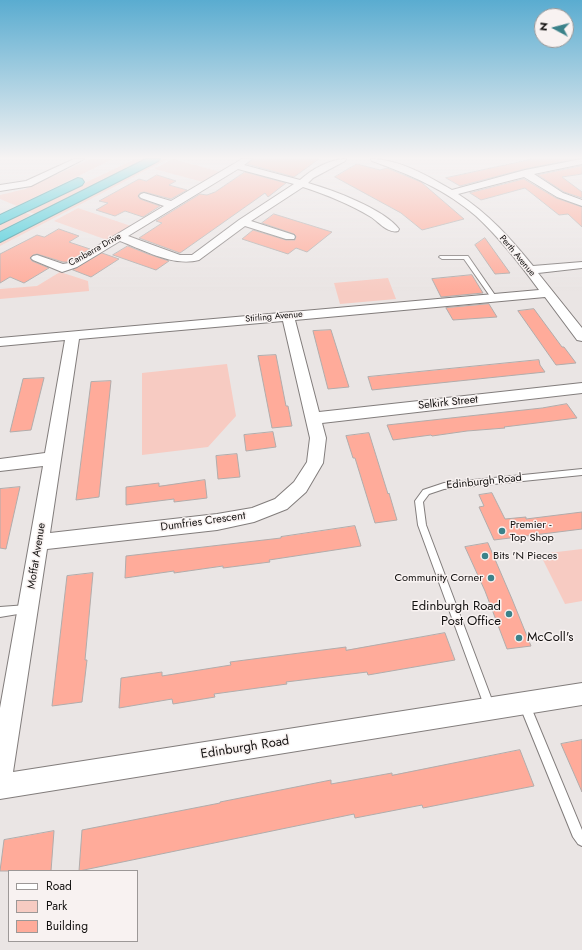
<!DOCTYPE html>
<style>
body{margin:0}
#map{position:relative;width:582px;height:950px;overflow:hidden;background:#eae5e4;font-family:Jost,sans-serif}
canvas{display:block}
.legend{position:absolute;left:8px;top:870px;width:130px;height:72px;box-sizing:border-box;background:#f8f2f1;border:1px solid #9c9897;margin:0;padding:5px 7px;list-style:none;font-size:12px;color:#12100f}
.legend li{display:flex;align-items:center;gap:8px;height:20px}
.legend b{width:20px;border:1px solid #9c9897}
.north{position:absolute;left:534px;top:8px;width:40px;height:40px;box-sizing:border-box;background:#f8f2f1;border:1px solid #9c9897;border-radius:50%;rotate:277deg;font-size:11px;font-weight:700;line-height:16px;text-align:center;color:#12100f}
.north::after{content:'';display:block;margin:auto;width:14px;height:18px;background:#3b828a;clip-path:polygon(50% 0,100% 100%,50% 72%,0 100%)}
</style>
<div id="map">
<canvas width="582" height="950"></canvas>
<ul class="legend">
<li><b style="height:5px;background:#fff"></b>Road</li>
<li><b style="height:11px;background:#f7cbc2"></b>Park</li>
<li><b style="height:11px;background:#ffab9a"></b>Building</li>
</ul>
<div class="north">N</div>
</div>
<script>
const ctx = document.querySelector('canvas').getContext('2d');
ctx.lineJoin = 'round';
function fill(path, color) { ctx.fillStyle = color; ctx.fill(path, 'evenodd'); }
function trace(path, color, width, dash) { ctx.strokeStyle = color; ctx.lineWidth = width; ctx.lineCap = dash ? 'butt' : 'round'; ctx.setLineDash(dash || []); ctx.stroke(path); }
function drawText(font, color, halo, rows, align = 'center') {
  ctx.font = font + ' Jost,sans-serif'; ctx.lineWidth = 3; ctx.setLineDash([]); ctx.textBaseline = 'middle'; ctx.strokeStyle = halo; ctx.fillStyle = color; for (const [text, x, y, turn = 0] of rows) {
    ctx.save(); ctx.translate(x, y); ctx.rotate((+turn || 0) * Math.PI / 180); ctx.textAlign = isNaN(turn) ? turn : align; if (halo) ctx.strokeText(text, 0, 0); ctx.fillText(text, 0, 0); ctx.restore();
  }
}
fill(new Path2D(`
 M 90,159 L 113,159 L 17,206 L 0,199 L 0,195 L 25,189 Z
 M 135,159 L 144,159 L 35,214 L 26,211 Z
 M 163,159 L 168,159 L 0,246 L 0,240 Z
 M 172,159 L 173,159 L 221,172 L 203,182 L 154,169 Z
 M 78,208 L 131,226 L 107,240 L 54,221 Z
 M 23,212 L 31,215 L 0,231 L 0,224 Z
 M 60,272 L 88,281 L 89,291 L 0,299 L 0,289 L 37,286 Z
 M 388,278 L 396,299 L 340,304 L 334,283 Z
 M 227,364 L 236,416 L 208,447 L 142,455 L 142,373 Z
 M 582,549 L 582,601 L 565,604 L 540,554 Z`), '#f7cbc2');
const building = new Path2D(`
 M 253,159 L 319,159 L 294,177 L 247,164 Z
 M 533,159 L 576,159 L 525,169 L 460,186 L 446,178 Z
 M 357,164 L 380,170 L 387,168 L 421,182 L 464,219 L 422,230 L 401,213 L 335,177 Z
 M 582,166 L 582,174 L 562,177 L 582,192 L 582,198 L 564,192 L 538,175 Z
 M 245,172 L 286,183 L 268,197 L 265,193 L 180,253 L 139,238 L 162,223 L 156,221 L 200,194 L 207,195 L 215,192 Z
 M 157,175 L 176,181 L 169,185 L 187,190 L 171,199 L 144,192 L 140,193 L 138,196 L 140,199 L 160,206 L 143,217 L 125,211 L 115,216 L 96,210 L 108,203 L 99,201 L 139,179 L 146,181 Z
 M 524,179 L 556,198 L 582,207 L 582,227 L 568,214 L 559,215 L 525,188 L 481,200 L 470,193 Z
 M 274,214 L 332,232 L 307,252 L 296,248 L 288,254 L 242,239 L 253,230 L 286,240 L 295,240 L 296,236 L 294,234 L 262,223 Z
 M 59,229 L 79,236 L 69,242 L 90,249 L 68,262 L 63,262 L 37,254 L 33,255 L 30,258 L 32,261 L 49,268 L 24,283 L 10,277 L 0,283 L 0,254 L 37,235 L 44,237 Z
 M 485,238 L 510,273 L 495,274 L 475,245 Z
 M 128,246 L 148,254 L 169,261 L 156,270 L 113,255 Z
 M 102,253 L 119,259 L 91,277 L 73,270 Z
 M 472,275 L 483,293 L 441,297 L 432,279 Z
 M 489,304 L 497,317 L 453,320 L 446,308 Z
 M 534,309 L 562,347 L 564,347 L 576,363 L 556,365 L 518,311 Z
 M 331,330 L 349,387 L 328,389 L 313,331 Z
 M 276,355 L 286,406 L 288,406 L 292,426 L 272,428 L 258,356 Z
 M 539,360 L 540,365 L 545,372 L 372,390 L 368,377 Z
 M 44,378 L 31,430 L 10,432 L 23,379 Z
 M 111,381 L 99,497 L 76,500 L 91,382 Z
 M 567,404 L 577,418 L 504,427 L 505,428 L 467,431 L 432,436 L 431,435 L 393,440 L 387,425 L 542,408 Z
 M 273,432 L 276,447 L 246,451 L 244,435 Z
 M 369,433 L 388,494 L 389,493 L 397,520 L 375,523 L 355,458 L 353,458 L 346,436 Z
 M 237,454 L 240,477 L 218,479 L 216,456 Z
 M 205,480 L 207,498 L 174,502 L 174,499 L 126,505 L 126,487 L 159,483 L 159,486 Z
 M 20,487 L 6,549 L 0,548 L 0,489 Z
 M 492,493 L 505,519 L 526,517 L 526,519 L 582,512 L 582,529 L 494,540 L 479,507 L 484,506 L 479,495 Z
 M 355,526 L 361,546 L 269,560 L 270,562 L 223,568 L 223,566 L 174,573 L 174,571 L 125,578 L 126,556 L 281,538 L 281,537 Z
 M 488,543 L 512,599 L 531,646 L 507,649 L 485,591 L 465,547 Z
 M 93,573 L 85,660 L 87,660 L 82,702 L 52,706 L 67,576 Z
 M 445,633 L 455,660 L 368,675 L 367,672 L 286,682 L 287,684 L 214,694 L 215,697 L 173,704 L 172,699 L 119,708 L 121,678 L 162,672 L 162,676 L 231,665 L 230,662 L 346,647 L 346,650 Z
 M 582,740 L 582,792 L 561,744 Z
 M 520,750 L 534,786 L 423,808 L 422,805 L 355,818 L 354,814 L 79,871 L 82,830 L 220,803 L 220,802 L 331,780 L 331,784 L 392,773 L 392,775 Z
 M 54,831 L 51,871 L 0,871 L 4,840 Z`);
fill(building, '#ffab9a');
trace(building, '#b1acab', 1);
const lane = new Path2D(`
 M 440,256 L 468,256 L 497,298 L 496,299 L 492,299 L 464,259 L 442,259 L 439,257 Z
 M 582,469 L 582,475 L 444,489 L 429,494 L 423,502 L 426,525 L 495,708 L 494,712 L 490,713 L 486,712 L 485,708 L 418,525 L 415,501 L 423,490 L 444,483 Z
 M 27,605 L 30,606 L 32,609 L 30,612 L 0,617 L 0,607 Z
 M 524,699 L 528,700 L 582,830 L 582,846 L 578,844 L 573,837 L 519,704 L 520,700 Z`);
const street = new Path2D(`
 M 74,159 L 84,159 L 31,186 L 0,191 L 0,185 L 26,181 Z
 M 242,159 L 252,159 L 244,165 L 300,180 C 312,169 330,159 346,159 L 345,161 L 313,178 L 308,183 C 333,190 384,209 399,229 L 398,231 C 388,234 379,222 371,217 C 350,204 327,195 303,187 L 251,221 L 294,235 L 295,237 L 294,239 L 286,239 L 245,226 L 199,260 C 173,267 144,250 120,241 L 77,267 L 62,272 L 33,260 L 31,258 L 33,256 L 37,255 L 63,264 L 69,263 L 164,206 L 141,198 L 139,196 L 141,194 L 144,193 L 171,201 ZM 238,169 L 294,184 L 239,220 L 192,255 L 180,255 L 128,236 Z
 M 371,159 C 399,159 428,176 452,190 L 525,170 L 582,159 L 582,164 L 534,174 L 563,193 L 582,200 L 582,206 L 557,197 L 524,177 L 458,194 C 488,213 511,239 533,266 L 582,262 L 582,268 L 538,273 L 582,328 L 582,341 L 577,340 L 545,297 L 295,320 L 319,412 L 582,383 L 582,393 L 322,423 L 326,438 L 323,463 L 306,492 L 287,509 L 254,522 L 217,530 L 47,549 L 13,772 L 582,683 L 582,705 L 0,799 L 0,708 L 43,466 L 0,471 L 0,459 L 45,453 L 65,340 L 0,346 L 0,338 L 539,290 C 520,264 500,238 476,216 C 446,190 409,174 372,161 ZM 283,321 L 310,438 L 307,462 L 294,482 L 275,499 L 252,508 L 217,514 L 50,533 L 79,339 Z`);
const highway = new Path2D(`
 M 146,159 L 160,159 L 158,161 L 0,242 L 0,232 Z
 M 78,178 L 82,179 L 84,182 L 82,185 L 0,224 L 0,215 Z`);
trace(lane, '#827d7c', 2);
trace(street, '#827d7c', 2);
trace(highway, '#288891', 2);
fill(lane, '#fff');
fill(street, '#fff');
fill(highway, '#34c9d7');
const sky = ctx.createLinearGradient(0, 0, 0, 292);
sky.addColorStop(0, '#5aacd0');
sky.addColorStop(0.54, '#f6f3f3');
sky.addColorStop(1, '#f6f3f300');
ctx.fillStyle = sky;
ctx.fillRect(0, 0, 582, 292);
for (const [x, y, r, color] of [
 [502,531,4,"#3b828a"],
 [485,556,4,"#3b828a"],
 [491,578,4,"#3b828a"],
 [509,614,4,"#3b828a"],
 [519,638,4,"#3b828a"]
]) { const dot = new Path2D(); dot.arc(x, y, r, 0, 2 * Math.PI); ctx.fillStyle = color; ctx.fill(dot); trace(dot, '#f8f2f1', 1.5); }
drawText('9px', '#12100f', '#f8f2f1', [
 ["Canberra Drive",95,250,-29],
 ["Perth Avenue",517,256,50],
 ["Stirling Avenue",274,317,-5]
]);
drawText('11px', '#12100f', '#f8f2f1', [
 ["Selkirk Street",448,403,-6],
 ["Edinburgh Road",484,482,-6],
 ["Dumfries Crescent",203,522,-8],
 ["Moffat Avenue",37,556,-81]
]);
drawText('11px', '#12100f', '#f8f2f1', [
 ["Premier -",510,525],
 ["Top Shop",510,538],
 ["Bits 'N Pieces",493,556],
 ["Community Corner",483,578,"right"]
], 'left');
drawText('13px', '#12100f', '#f8f2f1', [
 ["Edinburgh Road",501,607],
 ["Post Office",501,622],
 ["McColl's",527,638,"left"]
], 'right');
drawText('13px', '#12100f', '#f8f2f1', [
 ["Edinburgh Road",245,748,-9]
]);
</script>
